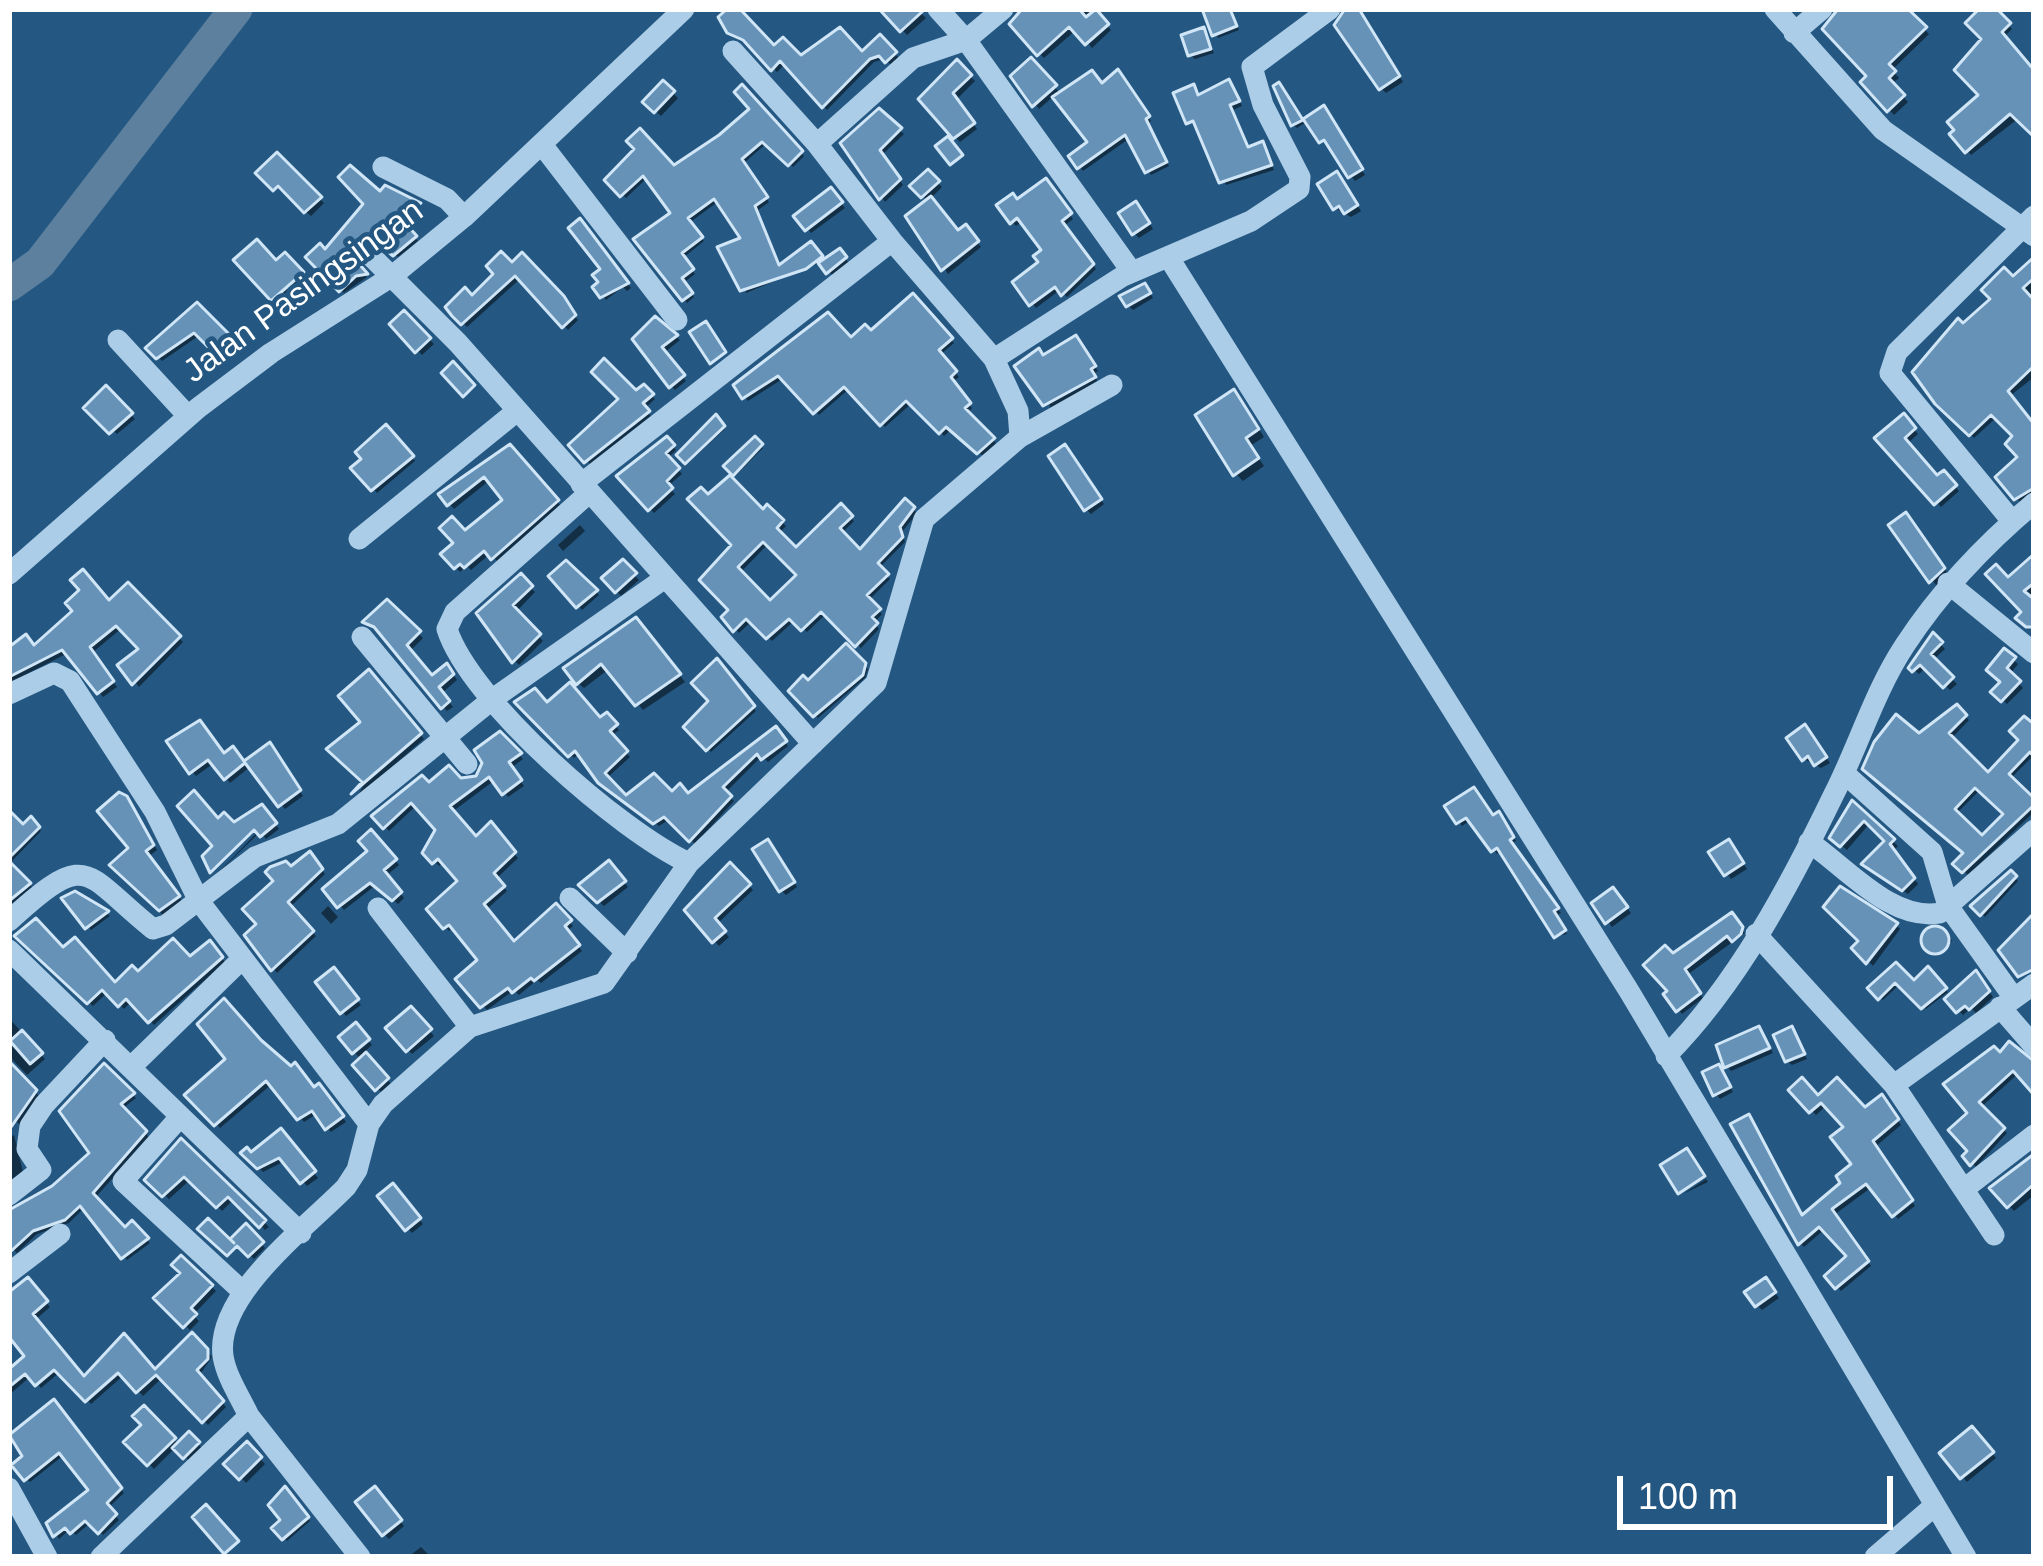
<!DOCTYPE html>
<style>
body{margin:0}
#map{position:relative;width:2043px;height:1566px;overflow:hidden;background:#245882;font-family:Arial,sans-serif}
canvas{display:block}
.frame{position:absolute;inset:0;border:12px solid #fff;pointer-events:none}
.scale{position:absolute;left:1617px;top:1476px;width:276px;height:54px;box-sizing:border-box;border:6px solid #fff;border-top:0;padding-left:15px;font-size:36px;line-height:42px;white-space:nowrap;color:#fff;-webkit-text-stroke:9px #245882;paint-order:stroke}
</style>
<div id="map">
<canvas width="2043" height="1566"></canvas>
<div class="frame"></div>
<div class="scale">100 m</div>
</div>
<script>
const ctx = document.querySelector('canvas').getContext('2d');
ctx.lineJoin = 'round';
function fill(path, color) { ctx.fillStyle = color; ctx.fill(path, 'evenodd'); }
function trace(path, color, width, dash) { ctx.strokeStyle = color; ctx.lineWidth = width; ctx.lineCap = dash ? 'butt' : 'round'; ctx.setLineDash(dash || []); ctx.stroke(path); }
function drawText(font, color, halo, rows, align = 'center') {
  ctx.font = font + ' Arial,sans-serif'; ctx.lineWidth = 9; ctx.setLineDash([]); ctx.textBaseline = 'middle'; ctx.strokeStyle = halo; ctx.fillStyle = color; for (const [text, x, y, turn = 0] of rows) {
    ctx.save(); ctx.translate(x, y); ctx.rotate((+turn || 0) * Math.PI / 180); ctx.textAlign = isNaN(turn) ? turn : align; if (halo) ctx.strokeText(text, 0, 0); ctx.fillText(text, 0, 0); ctx.restore();
  }
}
fill(new Path2D(`
 M 731,9 L 775,49 L 801,59 L 862,55 L 880,38 L 899,58 L 891,65 L 885,59 L 874,62 L 827,110 L 786,63 L 777,72 L 750,43 L 733,34 Z
 M 883,9 L 917,9 L 926,18 L 907,35 Z
 M 1026,9 L 1100,9 L 1095,12 L 1111,30 L 1092,48 L 1076,30 L 1044,58 L 1013,24 Z
 M 1205,9 L 1230,9 L 1239,30 L 1218,38 Z
 M 1844,9 L 1911,9 L 1908,13 L 1929,34 L 1892,70 L 1899,78 L 1891,84 L 1908,102 L 1894,115 L 1864,82 L 1870,76 Z
 M 1994,10 L 2012,29 L 2004,37 L 2034,74 L 2034,131 L 2019,118 L 1971,155 L 1953,135 L 1983,95 L 1985,39 Z
 M 1362,15 L 1403,82 L 1386,93 L 1381,88 Z
 M 1203,31 L 1214,53 L 1195,59 L 1190,55 Z
 M 1031,61 L 1061,94 L 1103,87 L 1121,77 L 1151,121 L 1147,124 L 1169,166 L 1151,175 L 1130,138 L 1083,171 L 1072,157 L 1091,143 L 1055,95 L 1039,109 L 1014,76 Z
 M 957,63 L 975,81 L 956,100 L 977,129 L 960,142 L 922,99 Z
 M 664,84 L 678,98 L 661,116 L 646,102 Z
 M 1233,87 L 1242,106 L 1233,110 L 1249,149 L 1262,145 L 1274,170 L 1226,185 L 1198,125 L 1188,122 L 1193,88 L 1200,97 Z
 M 742,88 L 804,156 L 793,167 L 767,143 L 744,163 L 769,202 L 757,211 L 780,268 L 811,245 L 825,262 L 839,252 L 849,263 L 833,276 L 821,262 L 746,293 L 745,239 L 719,201 L 689,223 L 704,241 L 683,258 L 695,274 L 683,283 L 694,297 L 687,303 L 638,240 L 675,217 L 647,178 L 626,198 L 608,180 L 674,168 L 753,110 Z
 M 1282,90 L 1303,123 L 1324,109 L 1328,113 L 1365,175 L 1355,181 L 1308,121 L 1297,128 L 1293,125 Z
 M 879,112 L 904,134 L 882,155 L 903,185 L 885,202 L 844,144 Z
 M 277,157 L 324,203 L 311,216 L 260,173 Z
 M 928,173 L 942,187 L 930,199 L 958,234 L 965,228 L 981,247 L 948,274 L 909,216 L 929,202 L 914,186 Z
 M 1342,180 L 1361,211 L 1351,217 L 1335,208 Z
 M 1050,185 L 1073,219 L 1064,226 L 1096,269 L 1067,297 L 1060,290 L 1036,308 L 1016,283 L 1042,263 L 1045,251 L 1023,221 L 1016,226 L 1012,222 L 1018,202 Z
 M 386,189 L 422,208 L 404,226 L 418,241 L 398,257 L 377,239 L 357,244 L 354,262 L 367,277 L 344,293 L 309,257 L 325,253 Z
 M 831,191 L 845,208 L 811,233 L 797,216 Z
 M 1141,209 L 1153,229 L 1139,238 L 1134,233 Z
 M 583,226 L 631,288 L 627,291 L 623,287 L 606,300 L 596,287 L 604,269 Z
 M 285,256 L 305,278 L 278,303 L 237,260 L 276,264 Z
 M 522,256 L 578,320 L 568,330 L 521,278 L 467,327 L 449,307 L 472,299 Z
 M 2034,261 L 2034,377 L 2010,396 L 2034,426 L 2034,492 L 2020,502 L 1999,477 L 2022,457 L 2016,436 L 1997,417 L 1974,438 L 1938,403 L 1963,327 Z
 M 1149,291 L 1153,298 L 1133,310 L 1128,305 Z
 M 913,297 L 954,343 L 940,355 L 959,377 L 952,382 L 972,408 L 967,414 L 996,443 L 983,456 L 952,429 L 944,436 L 912,403 L 885,427 L 849,389 L 819,415 L 784,378 L 748,401 L 737,385 L 871,334 Z
 M 197,306 L 240,349 L 228,362 L 200,335 L 162,361 L 150,348 Z
 M 404,314 L 434,344 L 422,355 L 393,324 Z
 M 655,320 L 680,340 L 664,353 L 686,381 L 675,390 L 671,386 Z
 M 1080,343 L 1098,371 L 1093,374 L 1098,382 L 1050,409 L 1045,358 Z
 M 644,388 L 655,399 L 644,409 L 651,416 L 590,464 L 572,445 Z
 M 106,389 L 135,419 L 117,434 L 87,408 Z
 M 1240,400 L 1264,437 L 1250,446 L 1264,466 L 1243,481 L 1236,474 Z
 M 1903,417 L 1918,434 L 1907,444 L 1938,479 L 1944,474 L 1959,491 L 1941,507 L 1879,438 Z
 M 716,419 L 725,429 L 688,463 L 680,455 Z
 M 386,428 L 415,461 L 377,493 L 355,468 Z
 M 667,440 L 676,450 L 668,458 L 682,474 L 668,486 L 675,494 L 654,513 L 620,476 Z
 M 755,440 L 763,448 L 736,475 L 727,466 Z
 M 510,448 L 561,506 L 498,562 L 490,554 L 471,570 L 467,566 L 460,572 L 444,554 L 506,500 L 490,480 L 454,509 L 442,495 Z
 M 1069,453 L 1104,504 L 1091,514 L 1086,509 Z
 M 708,499 L 763,513 L 767,508 L 786,526 L 779,533 L 797,551 L 841,508 L 854,521 L 841,534 L 860,553 L 906,502 L 917,513 L 902,532 L 905,542 L 879,568 L 890,579 L 868,601 L 882,614 L 874,623 L 879,629 L 861,648 L 826,614 L 807,632 L 795,620 L 772,641 L 752,621 L 739,633 L 725,617 L 732,610 L 735,544 ZM 769,543 L 800,575 L 770,604 L 740,573 Z
 M 1913,524 L 1951,578 L 1939,589 L 1892,525 Z
 M 580,525 L 585,531 L 563,551 L 558,545 Z
 M 623,563 L 639,580 L 621,596 L 606,579 Z
 M 2034,563 L 2034,626 L 2031,628 L 2019,618 L 2025,612 L 2008,581 Z
 M 580,572 L 599,595 L 582,610 L 552,576 Z
 M 521,578 L 535,592 L 516,612 L 543,641 L 519,665 L 494,639 Z
 M 128,586 L 183,642 L 139,687 L 121,665 L 143,650 L 122,628 L 92,653 L 117,687 L 103,697 L 68,653 L 9,683 L 9,649 L 34,648 L 110,603 Z
 M 387,603 L 423,638 L 410,651 L 432,678 L 451,671 L 457,680 L 442,693 L 453,707 L 447,711 L 380,631 L 366,622 Z
 M 642,626 L 685,682 L 643,710 L 609,669 L 584,688 L 578,683 Z
 M 1933,636 L 1945,649 L 1933,660 L 1957,684 L 1950,690 L 1926,667 L 1919,674 L 1912,668 Z
 M 846,647 L 868,669 L 865,678 L 818,718 L 792,691 Z
 M 2004,652 L 2018,664 L 2010,674 L 2023,688 L 2007,704 L 1995,692 L 2004,682 Z
 M 717,662 L 756,711 L 711,752 L 687,727 L 713,701 Z
 M 369,673 L 424,739 L 358,796 L 365,782 Z
 M 519,703 L 601,721 L 607,716 L 619,730 L 611,736 L 630,757 L 607,778 L 626,799 L 688,796 L 776,730 L 788,746 L 768,762 L 762,756 L 725,793 L 734,801 L 695,844 L 670,819 L 659,826 L 606,786 L 580,753 L 574,758 Z
 M 1956,708 L 1969,720 L 1951,739 L 1988,776 L 2034,731 L 2034,755 L 2010,779 L 2034,802 L 2034,812 L 1968,875 L 1957,864 L 1967,853 L 1866,768 ZM 1981,789 L 2007,814 L 1982,839 L 1956,814 Z
 M 1809,733 L 1830,763 L 1821,768 L 1804,759 Z
 M 500,735 L 523,759 L 511,768 L 524,786 L 508,797 L 495,780 L 452,812 L 476,839 L 491,826 L 518,858 L 496,879 L 507,891 L 486,910 L 515,945 L 556,907 L 573,926 L 567,931 L 582,951 L 541,983 L 537,980 L 519,995 L 514,990 L 487,1010 L 459,979 L 481,960 L 454,927 L 449,931 L 430,909 L 461,881 L 444,862 L 439,866 L 426,852 L 439,830 L 417,805 L 389,831 L 376,817 L 429,786 L 478,779 Z
 M 170,742 L 225,757 L 232,751 L 245,765 L 270,746 L 303,796 L 285,809 L 251,766 L 230,783 L 214,763 L 196,776 Z
 M 131,804 L 157,850 L 148,857 L 182,901 L 163,915 L 113,865 L 132,848 Z
 M 1853,805 L 1898,846 L 1893,851 L 1918,884 L 1908,894 L 1870,869 L 1888,841 L 1870,823 L 1847,850 L 1833,838 Z
 M 1448,807 L 1502,819 L 1516,841 L 1511,844 L 1561,913 L 1555,916 L 1567,934 L 1556,936 L 1502,850 L 1497,854 L 1471,820 L 1462,826 Z
 M 262,808 L 279,829 L 266,839 L 260,832 L 216,875 L 267,822 L 216,846 L 218,822 L 233,826 Z
 M 9,814 L 23,828 L 31,820 L 41,831 L 11,862 L 32,887 L 9,906 Z
 M 371,833 L 399,865 L 386,876 L 404,898 L 398,904 L 376,885 L 344,910 L 326,889 L 371,851 Z
 M 772,847 L 797,887 L 786,895 L 781,890 Z
 M 1733,848 L 1747,869 L 1731,879 L 1713,853 Z
 M 310,855 L 325,874 L 289,908 L 316,936 L 277,973 L 248,935 L 291,870 Z
 M 609,864 L 628,887 L 604,906 L 582,886 Z
 M 730,866 L 753,890 L 717,924 L 729,937 L 719,946 L 688,911 Z
 M 2011,874 L 2018,881 L 1985,917 L 1975,906 Z
 M 81,894 L 110,916 L 91,930 L 66,899 Z
 M 1617,895 L 1631,913 L 1612,927 L 1595,904 Z
 M 328,906 L 338,917 L 331,924 L 321,913 Z
 M 1732,916 L 1745,933 L 1687,975 L 1703,998 L 1682,1014 L 1667,995 L 1673,957 Z
 M 1896,925 L 1900,929 L 1873,966 L 1856,948 Z
 M 1943,930 L 1952,941 L 1936,956 L 1922,941 Z
 M 18,936 L 116,986 L 190,960 L 210,944 L 225,962 L 154,1025 L 132,1001 L 124,1009 L 108,992 L 93,1006 Z
 M 1896,966 L 1914,984 L 1928,970 L 1948,992 L 1926,1009 L 1900,984 L 1883,1000 L 1872,989 Z
 M 333,971 L 361,1005 L 346,1016 L 319,983 Z
 M 1980,979 L 1993,997 L 1976,1013 L 1971,1008 L 1963,1015 L 1948,999 Z
 M 411,1010 L 434,1036 L 412,1054 L 389,1028 Z
 M 9,1018 L 45,1059 L 27,1075 L 9,1056 Z
 M 356,1027 L 372,1045 L 363,1053 L 392,1085 L 382,1093 L 356,1065 L 362,1060 L 354,1052 Z
 M 1792,1030 L 1807,1059 L 1792,1065 L 1787,1061 Z
 M 1763,1034 L 1773,1053 L 1731,1071 L 1727,1066 Z
 M 262,1045 L 314,1090 L 323,1091 L 346,1122 L 331,1132 L 317,1114 L 304,1122 L 272,1084 L 220,1128 L 189,1095 Z
 M 2000,1056 L 2034,1062 L 2034,1091 L 2019,1073 L 1980,1108 L 2007,1133 L 1976,1167 L 1966,1156 L 1971,1151 L 1971,1114 Z
 M 104,1067 L 136,1098 L 122,1109 L 149,1137 L 95,1198 L 125,1231 L 132,1225 L 150,1243 L 127,1260 L 85,1207 L 69,1223 L 37,1234 L 17,1253 L 9,1245 L 9,1212 L 53,1188 L 93,1153 Z
 M 1719,1067 L 1733,1092 L 1720,1099 L 1716,1094 Z
 M 23,1080 L 40,1097 L 21,1126 L 9,1114 L 9,1094 Z
 M 1792,1090 L 1865,1111 L 1885,1101 L 1901,1125 L 1875,1147 L 1915,1206 L 1898,1219 L 1872,1187 L 1834,1215 L 1871,1266 L 1841,1291 L 1828,1276 L 1851,1257 L 1825,1229 L 1804,1247 L 1800,1243 L 1734,1126 L 1753,1121 L 1804,1218 L 1844,1183 L 1856,1165 L 1848,1127 L 1827,1105 L 1816,1115 Z
 M 14,1135 L 23,1172 L 9,1182 L 9,1138 Z
 M 285,1136 L 318,1178 L 307,1186 L 285,1161 L 263,1172 L 245,1153 L 251,1156 Z
 M 182,1142 L 269,1227 L 265,1230 L 234,1199 L 222,1211 L 191,1179 L 169,1199 L 148,1180 Z
 M 2034,1159 L 2034,1195 L 2014,1211 L 1994,1189 Z
 M 1706,1179 L 1708,1182 L 1683,1194 Z
 M 392,1187 L 423,1224 L 412,1233 L 381,1197 Z
 M 246,1228 L 265,1248 L 254,1259 L 234,1239 Z
 M 181,1259 L 216,1291 L 193,1315 L 199,1321 L 190,1330 L 158,1298 L 184,1273 Z
 M 28,1281 L 50,1307 L 35,1320 L 85,1380 L 124,1337 L 156,1373 L 192,1336 L 212,1357 L 199,1376 L 226,1407 L 208,1425 L 163,1377 L 143,1396 L 124,1375 L 91,1404 L 60,1372 L 41,1388 L 31,1376 L 9,1395 L 9,1373 L 28,1357 L 9,1332 L 9,1293 Z
 M 1770,1286 L 1779,1298 L 1762,1310 L 1757,1305 Z
 M 54,1403 L 124,1493 L 108,1508 L 119,1520 L 103,1535 L 91,1522 L 76,1535 L 70,1529 L 59,1539 L 49,1524 L 92,1490 L 64,1455 L 30,1482 L 15,1465 L 26,1457 Z
 M 144,1409 L 179,1445 L 189,1435 L 202,1448 L 189,1461 L 176,1447 L 154,1469 L 127,1442 L 145,1425 Z
 M 1972,1430 L 1996,1458 L 1967,1482 L 1943,1454 Z
 M 247,1445 L 265,1464 L 246,1483 L 228,1464 Z
 M 285,1490 L 310,1521 L 287,1541 L 275,1528 L 285,1520 Z
 M 379,1495 L 404,1526 L 389,1539 L 384,1534 Z
 M 421,1547 L 431,1557 L 408,1557 Z`), '#0007');
trace(new Path2D(`
 M 9,285 L 40,263 L 236,9`), '#5c809e', 33);
const building = new Path2D(`
 M 727,9 L 740,9 L 774,45 L 783,37 L 801,55 L 840,27 L 862,51 L 880,34 L 897,52 L 885,63 L 879,56 L 870,59 L 822,108 L 780,61 L 771,71 L 743,40 L 727,33 L 718,17 Z
 M 879,9 L 923,9 L 923,11 L 900,32 Z
 M 1022,9 L 1079,9 L 1086,17 L 1096,9 L 1109,24 L 1085,45 L 1069,27 L 1037,56 L 1009,24 Z
 M 1202,9 L 1230,9 L 1237,26 L 1212,36 Z
 M 1345,9 L 1359,9 L 1400,76 L 1379,90 L 1334,25 Z
 M 1838,9 L 1908,9 L 1927,27 L 1889,64 L 1896,71 L 1889,78 L 1905,95 L 1887,112 L 1860,82 L 1866,76 L 1822,29 Z
 M 1979,9 L 1997,9 L 2011,23 L 2002,32 L 2034,70 L 2034,137 L 2010,114 L 1965,153 L 1949,134 L 1954,130 L 1947,122 L 1978,95 L 1954,70 L 1981,39 L 1965,23 Z
 M 1204,27 L 1211,49 L 1188,56 L 1181,35 Z
 M 1031,57 L 1057,85 L 1032,107 L 1010,76 Z
 M 957,59 L 972,75 L 953,93 L 975,123 L 953,139 L 918,99 Z
 M 1118,69 L 1150,116 L 1146,119 L 1167,162 L 1145,173 L 1125,135 L 1077,169 L 1068,156 L 1087,142 L 1052,97 L 1092,70 L 1102,83 Z
 M 1229,79 L 1240,101 L 1230,105 L 1248,147 L 1263,141 L 1272,165 L 1219,183 L 1193,121 L 1186,124 L 1173,93 L 1194,84 L 1198,95 Z
 M 663,80 L 675,91 L 654,113 L 642,102 Z
 M 1279,82 L 1303,120 L 1291,126 L 1273,86 Z
 M 742,84 L 803,151 L 788,166 L 762,142 L 742,159 L 768,197 L 755,206 L 779,265 L 811,241 L 823,256 L 806,269 L 740,291 L 717,247 L 740,238 L 714,199 L 688,218 L 703,237 L 682,253 L 694,269 L 682,278 L 693,293 L 682,301 L 633,239 L 670,213 L 643,176 L 620,197 L 604,180 L 634,149 L 626,141 L 640,128 L 674,165 L 719,135 L 749,109 L 734,92 Z
 M 1324,105 L 1363,169 L 1348,178 L 1324,140 L 1319,143 L 1303,119 Z
 M 879,108 L 902,128 L 880,150 L 901,179 L 879,200 L 840,143 Z
 M 948,136 L 963,155 L 950,165 L 935,146 Z
 M 277,152 L 322,197 L 304,213 L 278,186 L 273,191 L 255,173 Z
 M 350,165 L 380,191 L 385,185 L 421,203 L 403,221 L 417,236 L 393,256 L 371,237 L 355,241 L 352,256 L 368,274 L 356,276 L 339,292 L 305,257 L 320,243 L 325,249 L 363,204 L 338,177 Z
 M 928,169 L 940,181 L 921,198 L 909,186 Z
 M 1337,171 L 1358,205 L 1344,214 L 1339,206 L 1333,210 L 1317,184 Z
 M 1046,178 L 1072,213 L 1062,221 L 1094,264 L 1061,296 L 1055,287 L 1029,306 L 1012,282 L 1038,262 L 1033,256 L 1041,250 L 1017,218 L 1010,224 L 996,205 L 1013,193 L 1017,199 Z
 M 831,187 L 843,202 L 805,231 L 793,216 Z
 M 931,196 L 958,230 L 966,224 L 979,241 L 941,271 L 905,216 Z
 M 1136,201 L 1150,223 L 1132,235 L 1118,213 Z
 M 580,218 L 629,283 L 600,298 L 592,287 L 598,282 L 592,275 L 600,269 L 568,228 Z
 M 257,239 L 276,260 L 285,252 L 304,272 L 271,301 L 233,260 Z
 M 840,248 L 847,257 L 826,274 L 818,263 Z
 M 501,251 L 512,262 L 522,252 L 564,296 L 576,315 L 562,328 L 515,276 L 461,325 L 452,316 L 445,307 L 465,287 L 472,295 L 493,274 L 486,266 Z
 M 2034,257 L 2034,278 L 2023,288 L 2034,300 L 2034,366 L 2008,391 L 2034,424 L 2034,488 L 2014,500 L 1995,477 L 2017,457 L 2005,444 L 2012,436 L 1991,415 L 1969,436 L 1935,404 L 1912,372 L 1958,318 L 1963,323 L 1990,299 L 1981,290 L 2004,267 L 2013,276 Z
 M 1145,283 L 1151,293 L 1126,307 L 1119,296 Z
 M 913,293 L 953,338 L 939,350 L 957,371 L 951,377 L 971,403 L 965,408 L 995,438 L 977,454 L 946,427 L 939,434 L 906,401 L 880,426 L 844,387 L 813,414 L 778,376 L 742,399 L 733,385 L 828,312 L 851,337 L 865,324 L 871,330 Z
 M 197,302 L 239,344 L 222,361 L 194,333 L 156,359 L 145,348 Z
 M 404,310 L 431,338 L 415,353 L 389,324 Z
 M 655,316 L 678,335 L 662,347 L 685,375 L 669,388 L 632,339 Z
 M 706,321 L 726,352 L 710,364 L 689,332 Z
 M 1076,335 L 1096,366 L 1091,369 L 1096,377 L 1043,406 L 1014,366 L 1039,348 L 1043,355 Z
 M 604,358 L 636,390 L 644,384 L 654,394 L 643,403 L 650,411 L 584,463 L 568,445 L 618,399 L 591,372 Z
 M 453,361 L 475,385 L 463,397 L 441,373 Z
 M 106,385 L 133,413 L 109,434 L 83,408 Z
 M 1234,389 L 1259,429 L 1246,438 L 1259,458 L 1233,476 L 1195,415 Z
 M 1904,413 L 1916,428 L 1905,438 L 1937,475 L 1944,470 L 1957,485 L 1934,505 L 1874,438 Z
 M 716,414 L 725,426 L 685,464 L 676,455 Z
 M 386,424 L 414,456 L 371,491 L 350,468 L 361,459 L 355,452 Z
 M 667,436 L 675,445 L 666,453 L 680,468 L 667,481 L 673,488 L 648,511 L 616,476 Z
 M 755,436 L 763,444 L 733,476 L 723,466 Z
 M 510,444 L 559,500 L 491,560 L 484,551 L 464,568 L 460,564 L 454,569 L 440,554 L 453,543 L 439,528 L 452,516 L 465,530 L 502,500 L 484,477 L 447,506 L 438,494 Z
 M 1065,444 L 1102,499 L 1084,511 L 1048,456 Z
 M 730,475 L 763,509 L 767,504 L 784,520 L 777,528 L 796,547 L 841,503 L 853,516 L 840,528 L 860,549 L 905,498 L 915,507 L 900,527 L 903,537 L 878,563 L 889,574 L 867,595 L 881,609 L 872,617 L 878,623 L 855,647 L 821,612 L 801,631 L 789,619 L 766,639 L 746,619 L 733,632 L 721,617 L 728,610 L 699,580 L 731,545 L 687,499 L 701,487 L 708,494 ZM 763,542 L 796,575 L 770,600 L 738,567 Z
 M 1906,512 L 1945,568 L 1929,583 L 1888,525 Z
 M 2034,554 L 2034,583 L 2024,591 L 2034,599 L 2034,627 L 2026,627 L 2015,618 L 2021,612 L 1985,574 L 1996,564 L 2008,577 Z
 M 623,559 L 637,573 L 615,593 L 601,578 Z
 M 566,560 L 598,590 L 576,608 L 548,576 Z
 M 83,569 L 109,600 L 128,582 L 181,636 L 132,685 L 117,665 L 138,649 L 116,626 L 90,647 L 114,681 L 97,694 L 62,650 L 9,677 L 9,647 L 26,634 L 34,645 L 72,611 L 65,603 L 79,590 L 70,580 Z
 M 521,573 L 533,586 L 513,605 L 541,634 L 512,663 L 476,613 Z
 M 387,599 L 421,631 L 407,645 L 432,675 L 447,663 L 454,674 L 439,687 L 450,701 L 441,709 L 374,627 L 362,622 Z
 M 636,617 L 681,674 L 635,706 L 601,664 L 576,685 L 563,668 Z
 M 1933,632 L 1943,642 L 1931,654 L 1954,677 L 1943,688 L 1920,665 L 1912,672 L 1908,668 Z
 M 846,643 L 866,663 L 863,675 L 813,717 L 788,691 L 803,675 L 808,680 Z
 M 2004,648 L 2016,657 L 2007,668 L 2021,681 L 2001,702 L 1990,692 L 2000,682 L 1986,670 Z
 M 717,658 L 755,706 L 706,751 L 683,727 L 708,701 L 691,683 Z
 M 369,669 L 422,733 L 351,794 L 362,782 L 326,749 L 360,722 L 338,696 Z
 M 570,682 L 600,717 L 607,712 L 618,724 L 610,731 L 628,751 L 605,773 L 626,795 L 654,773 L 672,791 L 680,783 L 688,793 L 776,726 L 787,741 L 761,760 L 757,754 L 723,787 L 732,796 L 689,842 L 664,817 L 653,824 L 598,783 L 575,751 L 568,757 L 514,702 L 535,688 L 547,702 Z
 M 1957,704 L 1967,715 L 1949,733 L 1988,772 L 2018,740 L 2009,731 L 2024,716 L 2034,724 L 2034,757 L 2030,752 L 2009,774 L 2034,798 L 2034,805 L 1962,873 L 1952,864 L 1963,853 L 1862,769 L 1874,742 L 1896,714 L 1919,733 ZM 1975,788 L 2003,814 L 1982,835 L 1955,809 Z
 M 200,720 L 224,753 L 233,746 L 244,761 L 270,742 L 301,790 L 278,807 L 245,763 L 224,780 L 208,760 L 189,774 L 166,741 Z
 M 1805,724 L 1827,757 L 1814,766 L 1808,756 L 1802,761 L 1786,738 Z
 M 500,731 L 522,753 L 509,762 L 522,780 L 502,795 L 489,777 L 450,806 L 476,836 L 491,821 L 516,852 L 494,873 L 505,886 L 484,904 L 514,941 L 556,903 L 572,920 L 565,926 L 580,945 L 534,981 L 531,978 L 512,993 L 508,988 L 480,1008 L 455,979 L 477,960 L 449,925 L 443,929 L 426,909 L 457,881 L 438,859 L 432,864 L 422,853 L 435,830 L 411,803 L 383,829 L 371,816 L 422,775 L 429,782 L 449,765 L 461,778 L 476,776 L 482,763 L 474,750 Z
 M 1474,787 L 1493,815 L 1499,811 L 1514,837 L 1510,840 L 1559,908 L 1554,911 L 1566,930 L 1554,938 L 1497,848 L 1491,852 L 1466,818 L 1456,824 L 1444,806 Z
 M 194,790 L 218,818 L 224,812 L 234,822 L 262,804 L 277,823 L 260,837 L 254,830 L 210,873 L 202,856 L 212,846 L 177,806 Z
 M 119,792 L 127,796 L 154,845 L 146,851 L 180,896 L 159,911 L 109,865 L 128,848 L 97,811 Z
 M 1852,800 L 1895,839 L 1890,844 L 1915,878 L 1902,891 L 1861,864 L 1884,841 L 1864,821 L 1840,847 L 1829,838 Z
 M 9,810 L 23,824 L 31,816 L 40,827 L 9,858 Z
 M 371,829 L 397,859 L 384,870 L 402,892 L 392,901 L 370,883 L 337,908 L 322,889 L 367,851 L 358,841 Z
 M 768,839 L 795,882 L 779,892 L 752,849 Z
 M 1729,839 L 1744,863 L 1724,876 L 1708,852 Z
 M 310,851 L 323,869 L 288,902 L 314,931 L 271,971 L 244,935 L 256,924 L 242,909 L 273,881 L 265,872 L 270,867 L 286,861 L 291,866 Z
 M 609,860 L 626,881 L 597,903 L 578,885 Z
 M 9,861 L 31,883 L 9,901 Z
 M 730,862 L 751,884 L 715,918 L 726,931 L 712,943 L 684,910 Z
 M 2011,870 L 2017,876 L 1980,916 L 1970,906 Z
 M 1840,886 L 1898,923 L 1866,964 L 1851,948 L 1858,941 L 1823,907 Z
 M 1613,887 L 1628,907 L 1605,924 L 1591,903 Z
 M 75,891 L 109,911 L 85,929 L 61,898 Z
 M 1732,912 L 1743,927 L 1741,934 L 1732,942 L 1727,936 L 1685,969 L 1701,993 L 1676,1012 L 1663,994 L 1667,991 L 1643,965 L 1665,945 L 1673,953 Z
 M 2034,913 L 2034,969 L 2018,977 L 1998,950 Z
 M 36,918 L 63,947 L 75,937 L 115,982 L 132,965 L 138,971 L 173,938 L 190,956 L 210,940 L 223,957 L 148,1023 L 126,999 L 118,1007 L 102,990 L 87,1004 L 14,936 Z
 M1921 940a14 14 0 1 1 28 0a14 14 0 1 1-28 0Z
 M 1896,962 L 1914,980 L 1928,966 L 1947,988 L 1921,1009 L 1895,983 L 1878,1000 L 1867,988 Z
 M 334,967 L 359,999 L 340,1014 L 315,982 Z
 M 1976,970 L 1990,991 L 1969,1010 L 1965,1006 L 1956,1013 L 1944,999 Z
 M 224,998 L 261,1040 L 291,1066 L 295,1062 L 314,1087 L 319,1083 L 344,1116 L 325,1130 L 312,1111 L 297,1120 L 266,1081 L 214,1126 L 184,1095 L 225,1059 L 197,1024 Z
 M 411,1006 L 432,1029 L 406,1052 L 385,1028 Z
 M 356,1022 L 370,1039 L 352,1054 L 338,1037 Z
 M 1759,1026 L 1770,1048 L 1724,1068 L 1716,1045 Z
 M 1792,1026 L 1805,1054 L 1785,1062 L 1773,1035 Z
 M 22,1030 L 43,1053 L 30,1064 L 10,1041 Z
 M 2009,1041 L 2034,1061 L 2034,1095 L 2013,1071 L 1979,1102 L 2005,1128 L 1970,1166 L 1962,1156 L 1967,1151 L 1948,1130 L 1967,1113 L 1943,1084 L 1994,1046 L 2000,1052 Z
 M 366,1052 L 389,1078 L 375,1091 L 352,1065 Z
 M 9,1061 L 37,1090 L 9,1130 Z
 M 104,1063 L 135,1093 L 121,1104 L 147,1131 L 93,1193 L 125,1227 L 132,1220 L 149,1238 L 121,1259 L 80,1206 L 65,1220 L 33,1231 L 9,1253 L 9,1210 L 52,1186 L 89,1153 L 59,1111 Z
 M 1719,1064 L 1731,1087 L 1713,1096 L 1702,1072 Z
 M 1802,1077 L 1818,1095 L 1837,1077 L 1865,1107 L 1882,1094 L 1899,1119 L 1873,1141 L 1913,1200 L 1892,1217 L 1866,1184 L 1832,1209 L 1869,1261 L 1835,1289 L 1824,1276 L 1846,1256 L 1819,1227 L 1798,1245 L 1730,1124 L 1749,1114 L 1802,1215 L 1840,1183 L 1836,1176 L 1851,1164 L 1830,1137 L 1843,1127 L 1821,1103 L 1809,1113 L 1788,1090 Z
 M 281,1128 L 316,1171 L 300,1184 L 279,1158 L 257,1169 L 240,1153 L 247,1147 L 251,1152 Z
 M 181,1138 L 266,1220 L 259,1228 L 228,1197 L 216,1208 L 184,1177 L 162,1197 L 144,1180 Z
 M 1687,1148 L 1705,1176 L 1678,1194 L 1660,1165 Z
 M 2034,1154 L 2034,1184 L 2007,1208 L 1989,1188 Z
 M 393,1183 L 421,1218 L 405,1231 L 377,1196 Z
 M 208,1218 L 234,1243 L 230,1239 L 246,1223 L 264,1242 L 248,1257 L 237,1246 L 227,1256 L 197,1229 Z
 M 181,1255 L 213,1285 L 191,1308 L 197,1314 L 183,1328 L 153,1298 L 180,1273 L 171,1265 Z
 M 28,1277 L 48,1301 L 33,1314 L 84,1376 L 124,1333 L 155,1369 L 192,1332 L 208,1349 L 208,1359 L 197,1370 L 224,1401 L 202,1423 L 156,1375 L 136,1393 L 118,1373 L 85,1402 L 54,1370 L 35,1386 L 25,1374 L 9,1387 L 9,1369 L 24,1356 L 9,1337 L 9,1292 Z
 M 1766,1277 L 1776,1292 L 1755,1307 L 1744,1292 Z
 M 54,1399 L 122,1488 L 107,1503 L 117,1514 L 98,1534 L 85,1521 L 70,1534 L 65,1528 L 53,1537 L 46,1523 L 88,1490 L 59,1453 L 24,1481 L 11,1465 L 22,1456 L 9,1435 Z
 M 144,1405 L 176,1438 L 147,1466 L 123,1442 L 141,1425 L 132,1416 Z
 M 1972,1426 L 1994,1452 L 1960,1479 L 1939,1453 Z
 M 189,1431 L 200,1442 L 183,1459 L 172,1448 Z
 M 247,1441 L 262,1457 L 239,1480 L 223,1464 Z
 M 285,1486 L 309,1517 L 282,1540 L 271,1528 L 280,1520 L 268,1505 Z
 M 375,1486 L 402,1520 L 382,1536 L 355,1502 Z
 M 206,1504 L 239,1541 L 224,1554 L 192,1517 Z`);
fill(building, '#6592b6');
trace(building, '#d0e5f6', 3);
trace(new Path2D(`
 M 938,9 L 966,40 L 1132,272
 M 1775,9 L 1883,130 L 2034,236
 M 1794,33 L 1822,9
 M 733,51 L 817,144 L 892,241
 M 817,144 L 913,58 L 966,40 L 1003,9
 M 543,146 L 677,320
 M 383,167 L 447,199 L 464,217
 M 366,251 L 458,343 L 813,744
 M 1169,258 L 1629,991 L 1966,1557
 M 118,340 L 188,416
 M 1020,437 L 1112,385
 M 581,484 L 892,241 L 994,359
 M 589,493 L 455,612 L 447,629 C 470,701 621,832 689,863
 M 2012,521 L 1890,373 L 1897,352 L 2034,216
 M 359,539 L 517,411
 M 9,574 L 198,408 L 271,353 L 391,277 L 464,217 L 684,9
 M 1948,583 L 2034,653
 M 362,637 L 467,764
 M 9,694 L 54,673 L 70,681 L 155,812 L 199,901 L 369,1124
 M 1844,773 L 1932,852 L 1948,906 L 2014,998
 M 1809,842 C 1847,868 1892,922 1940,913 L 2034,830
 M 570,898 L 627,953
 M 378,908 L 470,1027
 M 9,921 C 90,847 82,872 153,929 L 166,925 L 255,857 L 338,824 L 494,698 L 665,578
 M 1756,934 L 1894,1085 L 2034,984
 M 9,950 L 301,1233
 M 2000,1007 L 2034,1046
 M 1666,1056 C 1737,985 1790,885 1834,794 C 1859,745 1874,692 1905,645 C 1941,590 1984,545 2034,503
 M 131,1067 L 241,960
 M 1894,1085 L 1994,1235
 M 180,1117 L 123,1181 L 242,1291
 M 1964,1189 L 2034,1135
 M 9,1195 L 41,1170 L 27,1149 L 30,1126 L 44,1105 L 105,1040
 M 9,1273 L 60,1234
 M 249,1416 C 240,1397 226,1376 223,1356 C 215,1295 306,1228 346,1187 L 357,1170 L 369,1124 L 383,1104 L 470,1027 L 604,983 L 689,863 L 876,683 L 924,519 L 1020,437 L 1018,411 L 994,359 L 1123,276 L 1251,221 L 1299,189 L 1300,177 L 1263,105 L 1252,67 L 1330,9
 M 9,1488 L 47,1557
 M 101,1557 L 249,1416 L 360,1557
 M 1875,1557 L 1933,1507`), '#accde7', 21);
drawText('33px', '#fff', '#245882', [
 ["Jalan Pasingsingan",304,292,-36]
]);
</script>
